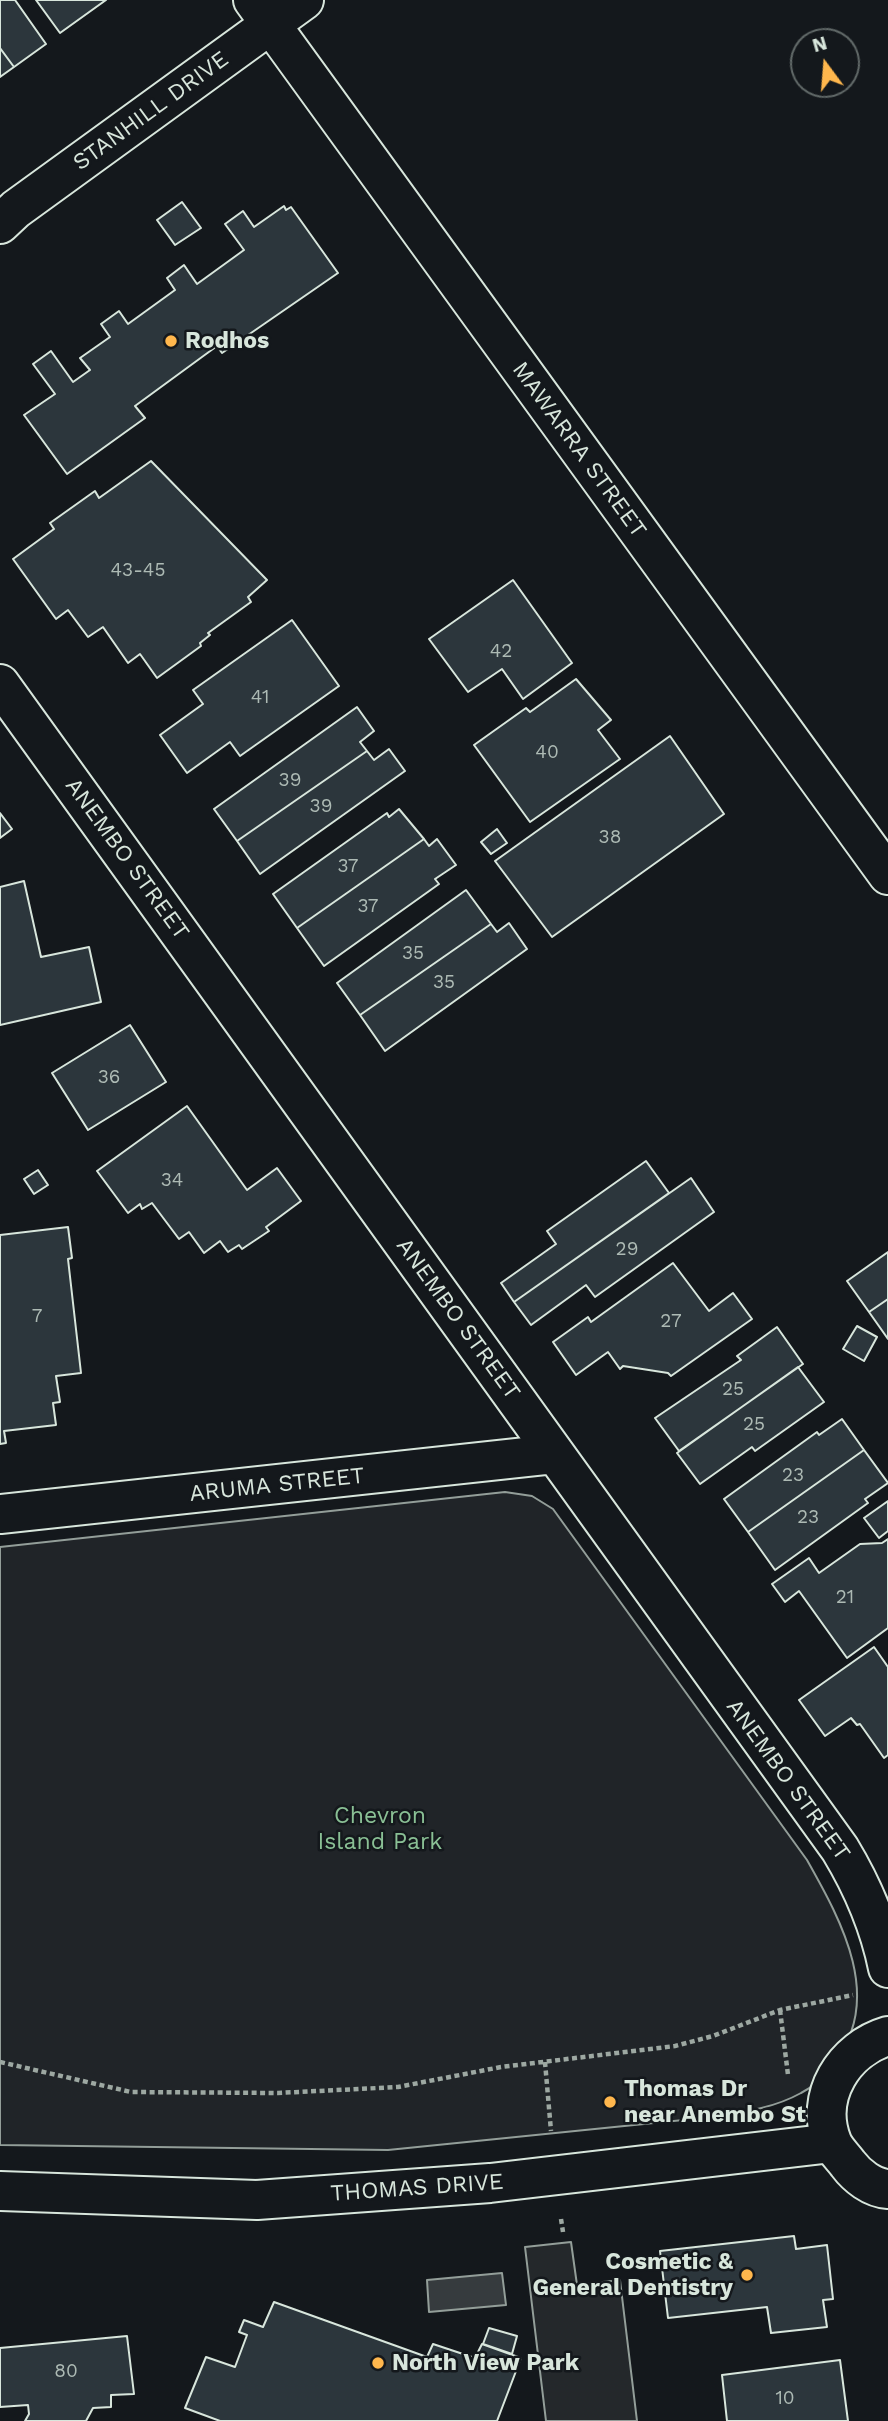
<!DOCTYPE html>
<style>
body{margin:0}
#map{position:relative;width:888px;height:2421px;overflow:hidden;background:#14181c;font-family:"Work Sans",sans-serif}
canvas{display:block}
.north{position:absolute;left:790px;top:28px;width:70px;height:70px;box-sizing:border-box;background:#14181c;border:2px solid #626a69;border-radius:50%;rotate:344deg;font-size:19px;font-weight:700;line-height:28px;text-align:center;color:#d8e6dc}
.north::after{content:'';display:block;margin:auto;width:24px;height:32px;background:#ffb74d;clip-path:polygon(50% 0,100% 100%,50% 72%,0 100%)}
</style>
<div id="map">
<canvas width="888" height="2421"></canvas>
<div class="north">N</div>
</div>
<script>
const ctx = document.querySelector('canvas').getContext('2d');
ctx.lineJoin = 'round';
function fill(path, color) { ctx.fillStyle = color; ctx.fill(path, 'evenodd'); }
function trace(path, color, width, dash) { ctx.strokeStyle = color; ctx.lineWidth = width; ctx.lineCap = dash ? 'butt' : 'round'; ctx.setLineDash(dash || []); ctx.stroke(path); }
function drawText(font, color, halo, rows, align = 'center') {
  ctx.font = font + ' "Work Sans",sans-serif'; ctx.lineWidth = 5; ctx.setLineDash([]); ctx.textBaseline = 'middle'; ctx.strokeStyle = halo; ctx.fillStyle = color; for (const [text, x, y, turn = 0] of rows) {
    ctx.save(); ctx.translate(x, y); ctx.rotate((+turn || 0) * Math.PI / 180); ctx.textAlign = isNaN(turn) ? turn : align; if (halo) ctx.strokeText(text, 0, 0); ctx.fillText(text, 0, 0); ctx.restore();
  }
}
const green = new Path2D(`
 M 505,1492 L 532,1496 L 553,1509 L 807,1860 C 842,1922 885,2000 833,2064 C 823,2076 815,2086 801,2093 C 774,2108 744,2112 713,2117 L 388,2150 L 0,2145 L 0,1547 Z`);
fill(green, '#202428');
trace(green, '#939e99', 2);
const parking = new Path2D(`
 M 571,2242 L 577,2285 L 620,2280 L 637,2421 L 546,2421 L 525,2247 Z`);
fill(parking, '#24282b');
trace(parking, '#939e99', 2);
const water = new Path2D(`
 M 502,2273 L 506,2305 L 429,2312 L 427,2280 Z`);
fill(water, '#363b3e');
trace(water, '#939e99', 2);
const building = new Path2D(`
 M 0,0 L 15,0 L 46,44 L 14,67 L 0,48 Z
 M 36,0 L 106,0 L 60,33 Z
 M 0,48 L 14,67 L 0,77 Z
 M 182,202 L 201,228 L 175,245 L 157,220 Z
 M 284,206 L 286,210 L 291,207 L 338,273 L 222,353 L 217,346 L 135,406 L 145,418 L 67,474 L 24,415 L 55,394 L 33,364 L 51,351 L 73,382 L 90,370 L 80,358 L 110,337 L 101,324 L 119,311 L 128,324 L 175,290 L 167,278 L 184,265 L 197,284 L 244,250 L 225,224 L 243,211 L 254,227 Z
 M 151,461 L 267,580 L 248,597 L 251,602 L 208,633 L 210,635 L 200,643 L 201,646 L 157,678 L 140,654 L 128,663 L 103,627 L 88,637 L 68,610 L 56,619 L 13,559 L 54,529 L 50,523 L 95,491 L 99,498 Z
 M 513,580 L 572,663 L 523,699 L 502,669 L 468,692 L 429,639 Z
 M 292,620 L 339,686 L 240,756 L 230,742 L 187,773 L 160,735 L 203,704 L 193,690 Z
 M 576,679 L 611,720 L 598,730 L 620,759 L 530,822 L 474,745 L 526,708 L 530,712 Z
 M 357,707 L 374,731 L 360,742 L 367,751 L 237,841 L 214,809 Z
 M 670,736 L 724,814 L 552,937 L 495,861 Z
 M 389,749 L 405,771 L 260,874 L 237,841 L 367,751 L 374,760 Z
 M 399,809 L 424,839 L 297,928 L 273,894 L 387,813 L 389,817 Z
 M 0,813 L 12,829 L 0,838 Z
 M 497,829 L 507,843 L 491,854 L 481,842 Z
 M 424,839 L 429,846 L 437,839 L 456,865 L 435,879 L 439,884 L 324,966 L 297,928 Z
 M 24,881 L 41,957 L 89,947 L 101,1002 L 0,1025 L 0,887 Z
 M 466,890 L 491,924 L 360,1015 L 337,983 Z
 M 509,923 L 527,949 L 385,1051 L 360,1015 L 491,924 L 497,932 Z
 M 130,1025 L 166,1082 L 88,1130 L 52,1073 Z
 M 187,1106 L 247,1190 L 277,1168 L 301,1201 L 266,1227 L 269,1231 L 242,1249 L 239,1245 L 228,1252 L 220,1241 L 204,1253 L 189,1232 L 179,1239 L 152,1203 L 142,1209 L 140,1204 L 128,1213 L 97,1171 Z
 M 646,1161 L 669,1193 L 514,1302 L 501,1283 L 556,1244 L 547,1231 Z
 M 38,1170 L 48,1185 L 34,1194 L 24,1179 Z
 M 691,1178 L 714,1212 L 595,1297 L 586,1285 L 531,1325 L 514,1302 Z
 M 68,1227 L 72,1258 L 68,1259 L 81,1373 L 56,1376 L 60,1402 L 53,1403 L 56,1425 L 4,1431 L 6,1443 L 0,1444 L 0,1235 Z
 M 888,1252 L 888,1299 L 869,1312 L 847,1281 Z
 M 673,1263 L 709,1311 L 733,1293 L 752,1319 L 671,1376 L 668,1373 L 623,1366 L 620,1369 L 608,1352 L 576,1375 L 553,1342 L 588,1317 L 591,1322 Z
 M 888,1299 L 888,1339 L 869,1312 Z
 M 857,1326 L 877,1337 L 864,1361 L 843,1349 Z
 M 777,1327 L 803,1364 L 679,1451 L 655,1418 L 741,1360 L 737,1356 Z
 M 798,1367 L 824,1402 L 755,1451 L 752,1447 L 700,1484 L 677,1453 Z
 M 842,1419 L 864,1450 L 748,1532 L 724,1499 L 817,1432 L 819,1435 Z
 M 864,1450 L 888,1483 L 865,1499 L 868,1503 L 775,1570 L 748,1532 Z
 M 888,1501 L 888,1531 L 879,1538 L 864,1518 Z
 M 888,1539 L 888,1628 L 847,1658 L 799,1591 L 785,1602 L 772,1584 L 809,1558 L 819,1573 L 860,1544 L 882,1543 Z
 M 874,1647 L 888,1667 L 888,1755 L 884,1758 L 860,1724 L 857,1725 L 851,1718 L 825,1736 L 799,1700 Z
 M 794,2236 L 796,2249 L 827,2245 L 833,2299 L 823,2300 L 827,2327 L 771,2333 L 767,2307 L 668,2318 L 660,2251 Z
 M 274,2302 L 427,2357 L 433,2344 L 475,2358 L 482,2344 L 521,2358 L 497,2421 L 220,2421 L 185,2408 L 206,2357 L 235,2367 L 247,2335 L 239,2332 L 244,2320 L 263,2327 Z
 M 489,2328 L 517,2336 L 512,2354 L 483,2344 Z
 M 127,2336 L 134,2394 L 111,2395 L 111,2407 L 93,2408 L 86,2421 L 25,2421 L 29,2414 L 28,2405 L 0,2407 L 0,2348 Z
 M 840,2360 L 848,2421 L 727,2421 L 722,2375 Z`);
fill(building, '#2c363c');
trace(building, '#d8e6dc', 2);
const minor = new Path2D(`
 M 253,0 L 888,875
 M 0,224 L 16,209 L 304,0
 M 0,684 L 840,1849 C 863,1887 879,1924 888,1968
 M 0,1514 L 554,1454`);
const secondary = new Path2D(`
 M 888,2036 C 844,2049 814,2096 832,2142 C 835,2150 843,2157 848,2164 C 857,2176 872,2188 888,2189
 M 0,2191 L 257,2200 L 490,2183 L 832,2143`);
trace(minor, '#d8e6dc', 42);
trace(secondary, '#d8e6dc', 42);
trace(new Path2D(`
 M 780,2010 L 788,2075
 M 0,2062 L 131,2092 L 278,2093 L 398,2087 L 501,2067 L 675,2046 L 713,2036 L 780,2010 L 853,1995
 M 545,2062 L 551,2131
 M 561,2219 L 563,2232`), '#9da8a2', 4.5, [5, 3.5]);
trace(minor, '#14181c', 38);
trace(secondary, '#14181c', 38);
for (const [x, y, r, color] of [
 [171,341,7,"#ffb74d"],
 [610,2102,7,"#ffb74d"],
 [747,2275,7,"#ffb74d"],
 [378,2363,7,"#ffb74d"]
]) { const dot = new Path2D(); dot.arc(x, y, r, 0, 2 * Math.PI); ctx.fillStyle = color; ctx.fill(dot); trace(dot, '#14181c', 2.5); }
drawText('19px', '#adbab4', null, [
 ["43-45",138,570],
 ["42",501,651],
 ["41",260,697],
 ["40",547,752],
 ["39",290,780],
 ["39",321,806],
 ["38",610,837],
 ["37",348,866],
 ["37",368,906],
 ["35",413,953],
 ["35",444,982],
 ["36",109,1077],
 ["34",172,1180],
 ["29",627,1249],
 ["7",37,1316],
 ["27",671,1321],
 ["25",733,1389],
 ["25",754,1424],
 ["23",793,1475],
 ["23",808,1517],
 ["21",845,1597],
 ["80",66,2371],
 ["10",785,2398]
]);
drawText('23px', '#d8e6dc', '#14181c', [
 ["STANHILL DRIVE",151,111,-36],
 ["MAWARRA STREET",579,450,54],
 ["ANEMBO STREET",127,859,54],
 ["ANEMBO STREET",458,1319,54],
 ["ARUMA STREET",277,1485,-6],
 ["ANEMBO STREET",788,1780,54],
 ["THOMAS DRIVE",417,2188,-4]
]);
drawText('bold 23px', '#d8e6dc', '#14181c', [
 ["Rodhos",185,341],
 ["Thomas Dr",624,2089],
 ["near Anembo St",624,2115],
 ["Cosmetic &",733,2262,"right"],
 ["General Dentistry",733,2288,"right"],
 ["North View Park",392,2363]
], 'left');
drawText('23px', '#8ac095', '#14181c', [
 ["Chevron",380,1816],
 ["Island Park",380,1842]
]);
</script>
